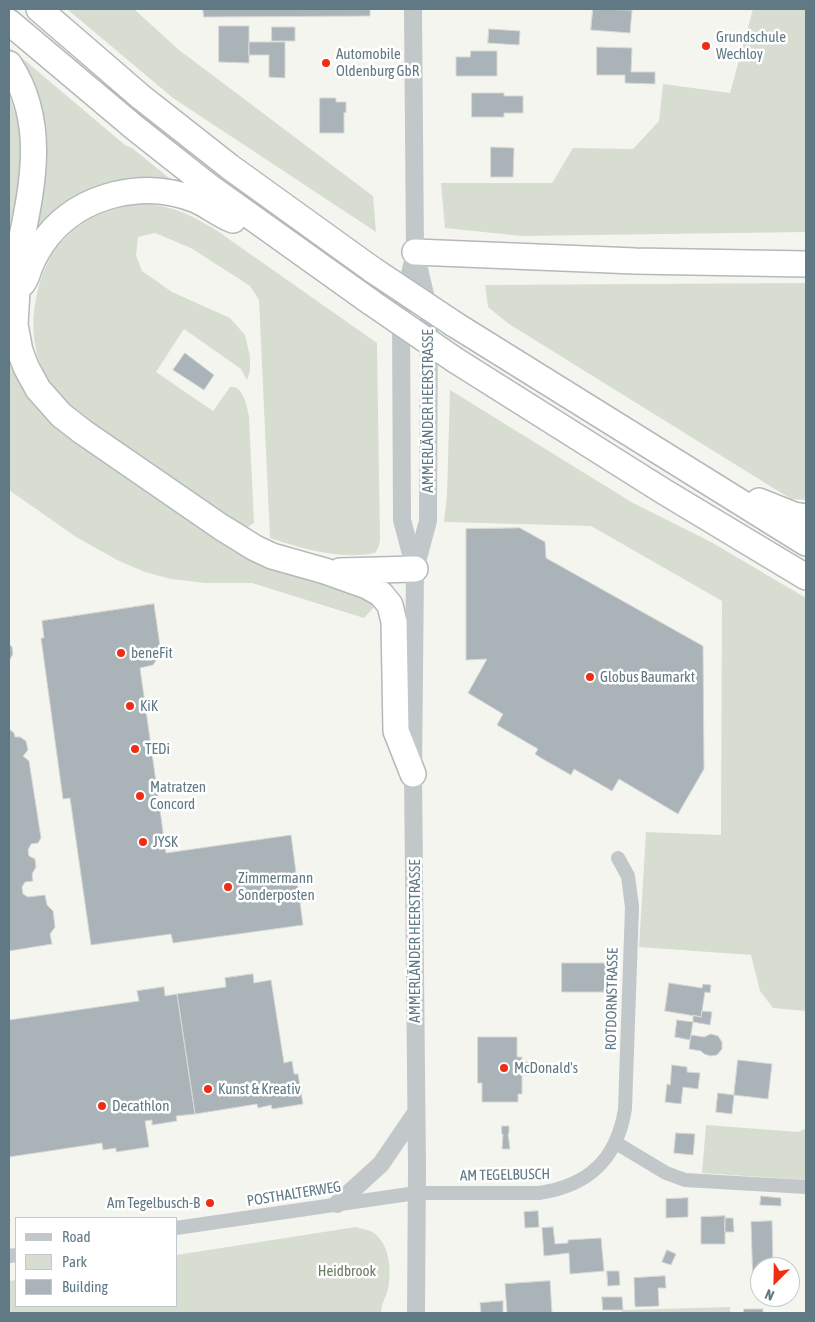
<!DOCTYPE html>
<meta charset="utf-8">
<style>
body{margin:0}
#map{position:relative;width:815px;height:1322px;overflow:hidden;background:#f5f5f0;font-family:"Asap Condensed",sans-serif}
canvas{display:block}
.frame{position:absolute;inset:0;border:10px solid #617984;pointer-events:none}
.legend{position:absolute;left:15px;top:1217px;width:162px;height:90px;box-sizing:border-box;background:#fff;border:1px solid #c0c9ce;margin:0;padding:6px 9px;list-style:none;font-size:15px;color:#617984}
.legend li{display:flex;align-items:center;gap:10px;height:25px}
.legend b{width:25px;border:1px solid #c0c9ce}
.north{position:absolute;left:750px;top:1257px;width:50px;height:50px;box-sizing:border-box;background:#fff;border:1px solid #c0c9ce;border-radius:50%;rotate:203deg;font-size:14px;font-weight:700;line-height:20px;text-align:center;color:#617984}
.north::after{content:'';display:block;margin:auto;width:18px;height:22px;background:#f12c14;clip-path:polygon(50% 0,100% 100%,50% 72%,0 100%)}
</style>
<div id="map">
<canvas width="815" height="1322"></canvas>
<div class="frame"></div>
<ul class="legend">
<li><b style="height:6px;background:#c2c7c9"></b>Road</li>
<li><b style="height:14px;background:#d7ddd1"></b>Park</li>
<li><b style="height:14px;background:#aab4b8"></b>Building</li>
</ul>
<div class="north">N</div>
</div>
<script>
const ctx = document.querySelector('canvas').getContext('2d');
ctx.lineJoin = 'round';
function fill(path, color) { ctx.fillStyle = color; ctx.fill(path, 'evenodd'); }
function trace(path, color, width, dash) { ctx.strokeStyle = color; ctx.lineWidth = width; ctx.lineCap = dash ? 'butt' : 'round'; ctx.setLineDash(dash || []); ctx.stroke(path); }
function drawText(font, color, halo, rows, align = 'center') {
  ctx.font = font + ' "Asap Condensed",sans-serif'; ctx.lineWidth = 5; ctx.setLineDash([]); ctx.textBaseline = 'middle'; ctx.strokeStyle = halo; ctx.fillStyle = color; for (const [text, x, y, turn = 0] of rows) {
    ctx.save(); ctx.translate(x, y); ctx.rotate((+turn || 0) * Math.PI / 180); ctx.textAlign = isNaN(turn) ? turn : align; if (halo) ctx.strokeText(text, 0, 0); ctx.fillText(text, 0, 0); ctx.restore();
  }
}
fill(new Path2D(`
 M 67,9 L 134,9 L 179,50 L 373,196 L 376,232 L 173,98 Z
 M 753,9 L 806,9 L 806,232 L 522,236 L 445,228 L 441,183 L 552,183 L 573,148 L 633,149 L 659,121 L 663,84 L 730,93 Z
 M 9,47 L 125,145 L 132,148 L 178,185 L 153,186 L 34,244 L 23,72 L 9,51 Z
 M 9,93 C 12,104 16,115 19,126 C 25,162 17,199 9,234 Z
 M 144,204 C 174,206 191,215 216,230 L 377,343 L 380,541 L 378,548 L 375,553 C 340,560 303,549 270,538 L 259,300 L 250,286 L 191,248 L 155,233 L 138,237 L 136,255 L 142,271 L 172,292 L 230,318 L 245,335 L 250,356 L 250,371 L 247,380 L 241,369 L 184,329 L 156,372 L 213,411 L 230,387 C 243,385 247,406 249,416 L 254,523 L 246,528 L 236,523 L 70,409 C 57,394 46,380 39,361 C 33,343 32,322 35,304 C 44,244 83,208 144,204 Z
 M 806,283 L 806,500 L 791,499 L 509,324 L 488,307 L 485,285 Z
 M 9,363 L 29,397 L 189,519 L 235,551 L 257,563 L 274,570 L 352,588 L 378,603 L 364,618 L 252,583 L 206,583 L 171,579 L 145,572 L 119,561 L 76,537 L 9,490 Z
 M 450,390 L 633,503 L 711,542 L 806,598 L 806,1011 L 773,1008 L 760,991 L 751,955 L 639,947 L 646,832 L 721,835 L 722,601 L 591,526 L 444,522 L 447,495 Z
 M 706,1125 L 799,1132 L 806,1128 L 806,1180 L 702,1173 Z
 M 356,1227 C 362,1229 370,1230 374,1233 C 389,1245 391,1266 389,1283 C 388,1294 381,1303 381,1313 L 9,1313 L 9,1281 L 16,1280 L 16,1306 L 176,1306 L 176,1255 Z
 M 730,1307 L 730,1313 L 622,1313 L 622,1310 Z`), '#d7ddd1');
const building = new Path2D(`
 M 203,9 L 370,9 L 370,16 L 204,17 Z
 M 593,9 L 632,10 L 630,33 L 591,30 Z
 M 219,26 L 249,26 L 249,63 L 219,62 Z
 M 272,27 L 295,27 L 295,41 L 272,41 Z
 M 489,29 L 520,31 L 519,45 L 488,43 Z
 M 249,42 L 285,42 L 285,78 L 269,77 L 269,55 L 249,55 Z
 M 597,47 L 632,48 L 631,72 L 655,72 L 655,84 L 625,83 L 625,75 L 597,75 Z
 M 471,51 L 497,51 L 497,76 L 456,76 L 456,57 L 470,57 Z
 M 472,93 L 504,93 L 504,96 L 523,96 L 523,113 L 504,113 L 504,117 L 472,117 Z
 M 320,98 L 336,98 L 336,102 L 346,102 L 346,113 L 344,112 L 344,133 L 320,133 Z
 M 491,147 L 514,148 L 513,177 L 491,177 Z
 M 185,353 L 214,375 L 204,390 L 173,370 Z
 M 520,528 L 545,542 L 546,558 L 703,646 L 704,769 L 678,814 L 619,779 L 612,791 L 574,769 L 571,775 L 541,758 L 535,754 L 538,749 L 497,725 L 503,714 L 468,693 L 487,659 L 466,660 L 466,529 Z
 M 154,604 L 161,653 L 153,665 L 140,668 L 166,853 L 291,835 L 303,925 L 173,943 L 171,934 L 91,945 L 70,798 L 63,799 L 41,638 L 44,638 L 42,621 Z
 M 9,644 L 12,647 L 13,654 L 9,661 Z
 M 9,729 L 14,733 L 15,737 L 20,737 L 26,741 L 28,750 L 23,756 L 29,761 L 41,838 L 38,843 L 31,844 L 28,850 L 29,856 L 35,859 L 36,867 L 32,874 L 33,881 L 25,882 L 22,887 L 23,894 L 28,897 L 45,895 L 47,905 L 53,911 L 55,927 L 50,934 L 52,944 L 9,951 Z
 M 562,963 L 606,963 L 606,992 L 562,992 Z
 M 253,974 L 254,983 L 271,980 L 284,1063 L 292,1061 L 294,1074 L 298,1074 L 303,1104 L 272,1109 L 271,1105 L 258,1108 L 257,1104 L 195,1114 L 177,994 L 226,987 L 225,978 Z
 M 669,983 L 702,988 L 703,984 L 711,985 L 710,993 L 705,992 L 701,1017 L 665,1011 Z
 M 164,987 L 165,996 L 177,994 L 195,1114 L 176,1116 L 177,1121 L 152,1125 L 152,1120 L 145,1121 L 149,1147 L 116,1152 L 116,1148 L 103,1150 L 102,1143 L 9,1157 L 9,1020 L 139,1001 L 137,991 Z
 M 702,1011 L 712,1012 L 710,1025 L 693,1022 L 693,1015 L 701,1017 Z
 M 677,1020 L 693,1022 L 690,1040 L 675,1037 Z
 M 711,1034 L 718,1036 L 722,1042 L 722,1049 L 717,1055 L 711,1056 L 704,1054 L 701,1051 L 689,1049 L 691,1035 L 704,1037 Z
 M 478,1037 L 517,1037 L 517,1057 L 522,1057 L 522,1062 L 530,1062 L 530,1075 L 522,1075 L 522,1094 L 518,1094 L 518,1102 L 482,1102 L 482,1083 L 478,1083 Z
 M 738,1060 L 772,1064 L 768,1099 L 734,1095 Z
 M 672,1065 L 687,1067 L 687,1072 L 700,1073 L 698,1089 L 683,1087 L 681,1104 L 665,1102 L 667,1084 L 670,1085 Z
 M 718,1093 L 734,1095 L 732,1114 L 716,1112 Z
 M 502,1126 L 509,1126 L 509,1133 L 508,1134 L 510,1149 L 502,1149 L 503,1134 L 502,1134 Z
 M 676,1133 L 695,1134 L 693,1155 L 674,1153 Z
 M 761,1196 L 781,1198 L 781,1206 L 760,1205 Z
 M 688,1198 L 688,1217 L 666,1218 L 666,1199 Z
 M 538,1211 L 539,1227 L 525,1228 L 524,1212 Z
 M 725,1216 L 725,1244 L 701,1244 L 701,1217 Z
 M 725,1218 L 733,1218 L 734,1232 L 725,1232 Z
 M 772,1221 L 773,1265 L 789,1265 L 789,1267 L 760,1267 L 760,1285 L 753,1285 L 751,1222 Z
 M 553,1227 L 555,1244 L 568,1243 L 568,1240 L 601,1238 L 604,1271 L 570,1274 L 569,1253 L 544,1256 L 542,1228 Z
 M 667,1250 L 676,1254 L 671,1265 L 662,1262 Z
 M 607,1271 L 619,1271 L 620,1285 L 608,1286 Z
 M 665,1276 L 666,1288 L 658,1288 L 659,1306 L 635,1307 L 634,1278 Z
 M 550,1281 L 552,1313 L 507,1313 L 505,1284 Z
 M 602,1297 L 622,1297 L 623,1310 L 603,1310 Z
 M 503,1301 L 503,1313 L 481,1313 L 480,1303 Z
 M 744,1309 L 763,1309 L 763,1313 L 744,1313 Z`);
fill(building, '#aab4b8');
trace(building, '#d6d6d3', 1);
const motorway = new Path2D(`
 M 39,9 L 141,97 L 230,167 L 373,270
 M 9,22 L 135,128 L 211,188 L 372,303
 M 9,64 C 53,130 27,205 14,277 L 17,290 L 15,325 L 20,351 L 26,367 L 38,389 L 61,415 L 83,432 L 221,527 L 255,548 L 272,556 L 325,571 L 367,586 L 381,594 L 390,605 L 394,622 L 396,731 L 413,774
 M 415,252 L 635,261 L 806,264
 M 22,284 C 27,279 28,270 31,264 C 35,254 41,245 47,237 C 81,194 145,179 196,200 C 209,206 220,215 233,220
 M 454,324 L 806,543
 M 455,360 L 663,491 L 806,577
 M 759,501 L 794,515 L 806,517
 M 340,571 L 415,569`);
trace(motorway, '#b4b9bb', 28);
trace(new Path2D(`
 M 616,1143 L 666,1173 L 685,1180 L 806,1187
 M 176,1228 L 416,1193 L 539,1193 C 589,1186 617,1159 625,1109 L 632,907 L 628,876 L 618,858
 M 9,1256 L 16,1255`), '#c2c7c9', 14);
trace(new Path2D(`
 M 413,9 L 415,252 L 401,314 L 402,520 L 415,569
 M 415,252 L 429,311 L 428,521 L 415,569 L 413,774 L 417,1168 L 416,1313
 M 337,1204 L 381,1164 L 415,1114`), '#c2c7c9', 18);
trace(motorway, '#fff', 25);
const motorwayBridge = new Path2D(`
 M 373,270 L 454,324
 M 372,303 L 455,360`);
trace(motorwayBridge, '#b4b9bb', 28, []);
trace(motorwayBridge, '#fff', 25);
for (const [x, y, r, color] of [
 [706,46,5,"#f12c14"],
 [326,63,5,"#f12c14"],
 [121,653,5,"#f12c14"],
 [590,677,5,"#f12c14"],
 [130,706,5,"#f12c14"],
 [135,749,5,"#f12c14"],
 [140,796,5,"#f12c14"],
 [143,842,5,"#f12c14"],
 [228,887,5,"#f12c14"],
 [504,1068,5,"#f12c14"],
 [208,1089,5,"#f12c14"],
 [102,1106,5,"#f12c14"],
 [210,1203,5,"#f12c14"]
]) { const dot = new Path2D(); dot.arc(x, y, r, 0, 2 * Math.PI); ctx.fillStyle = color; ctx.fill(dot); trace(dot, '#fff', 2); }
drawText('15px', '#617984', '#fff', [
 ["Grundschule",716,37],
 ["Wechloy",716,54],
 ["Automobile",336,54],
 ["Oldenburg GbR",336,71],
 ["beneFit",131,653],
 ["Globus Baumarkt",600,677],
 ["KiK",140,706],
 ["TEDi",145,749],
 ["Matratzen",150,787],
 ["Concord",150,804],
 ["JYSK",153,842],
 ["Zimmermann",238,878],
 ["Sonderposten",238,895],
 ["McDonald's",514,1068],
 ["Kunst & Kreativ",218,1089],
 ["Decathlon",112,1106],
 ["Am Tegelbusch-B",200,1203,"right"]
], 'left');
drawText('15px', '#617984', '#fff', [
 ["AMMERLÄNDER HEERSTRASSE",428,411,-90],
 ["AMMERLÄNDER HEERSTRASSE",415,941,-90],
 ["ROTDORNSTRASSE",612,999,-89],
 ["AM TEGELBUSCH",505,1175,-1],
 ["POSTHALTERWEG",294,1194,-9]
]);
drawText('15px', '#697b61', '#fff', [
 ["Heidbrook",347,1271]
]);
</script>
